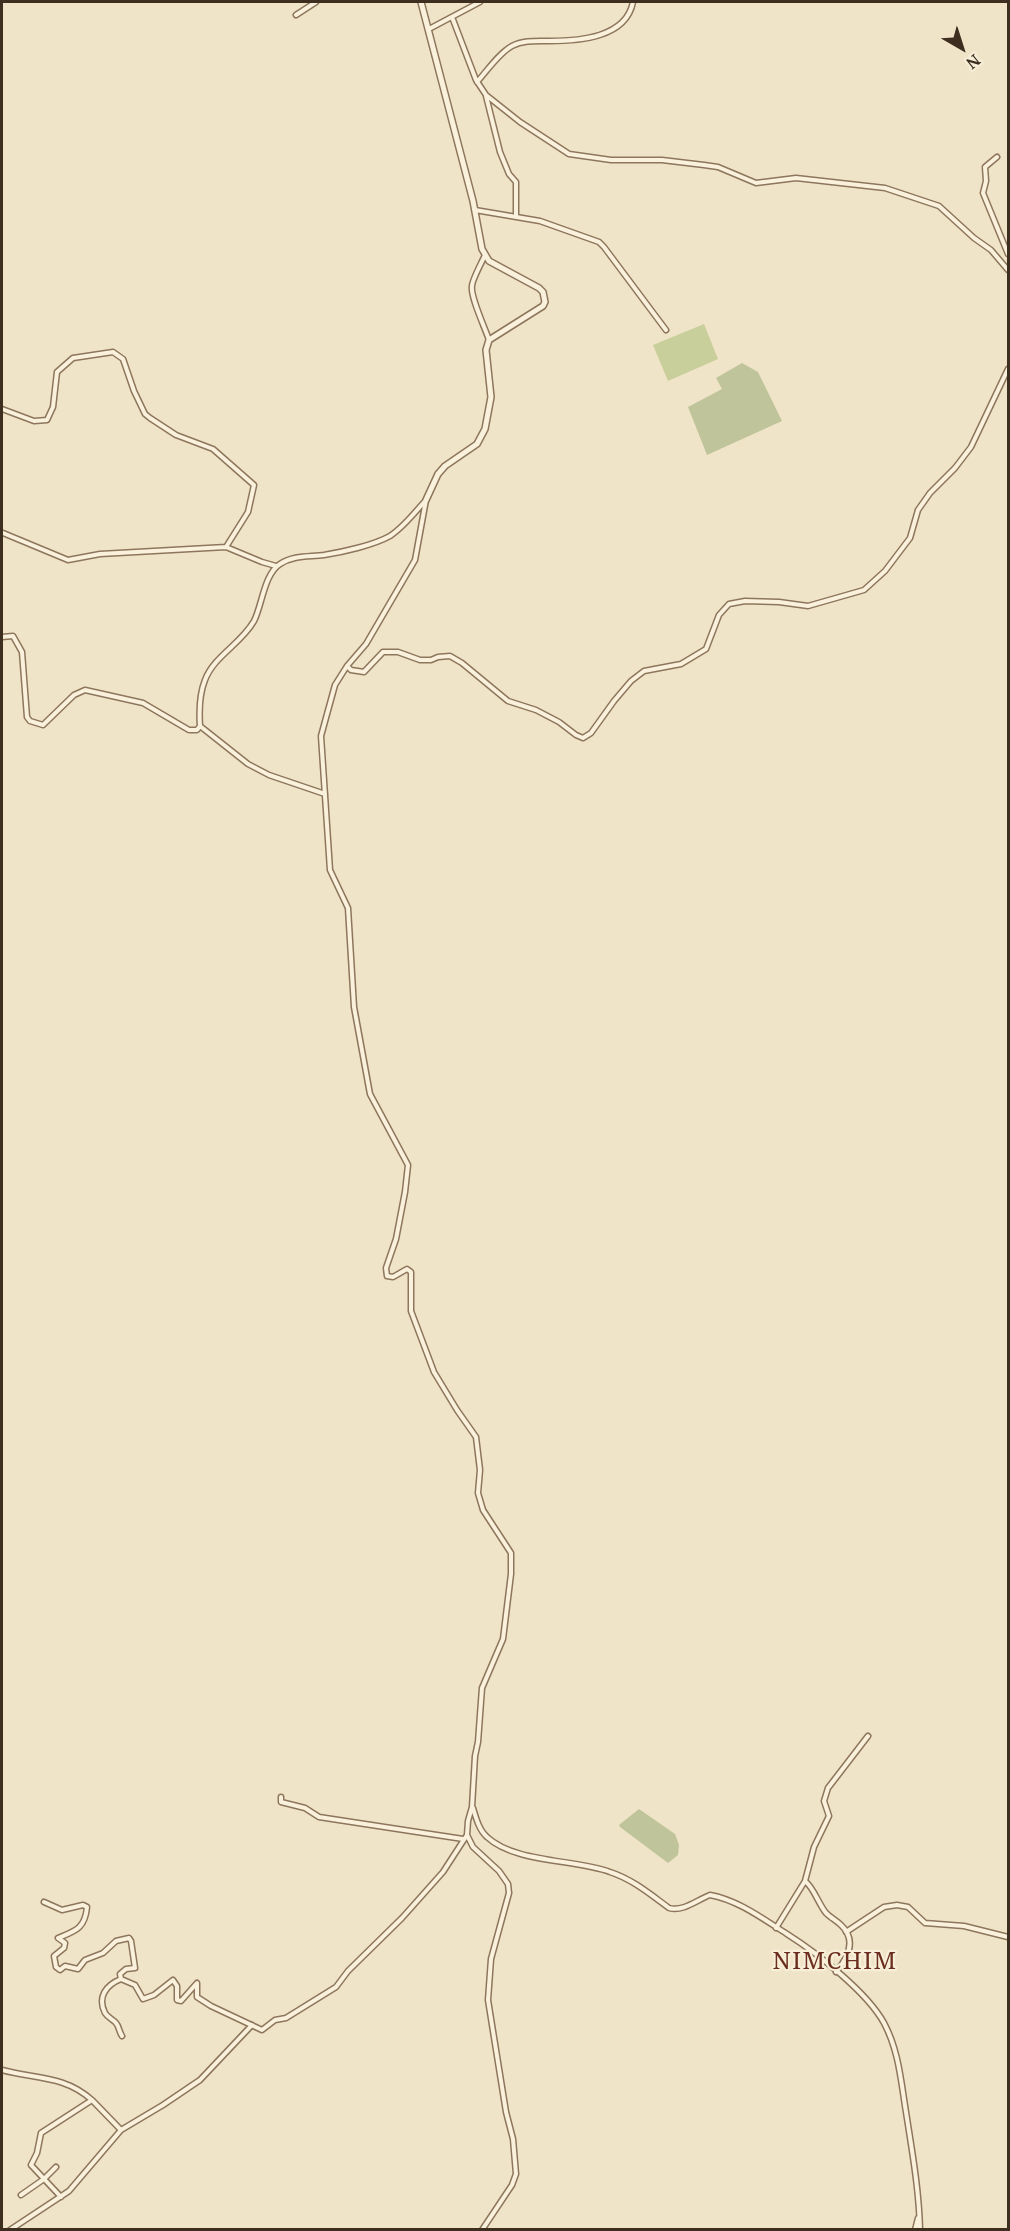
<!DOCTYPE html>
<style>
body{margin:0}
#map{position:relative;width:1010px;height:2231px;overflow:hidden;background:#f0e4c8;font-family:"Noto Serif",serif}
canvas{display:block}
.frame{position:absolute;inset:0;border:3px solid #3d2e20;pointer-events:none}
.north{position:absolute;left:932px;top:18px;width:60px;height:60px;-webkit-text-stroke:4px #f7eed8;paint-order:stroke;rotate:141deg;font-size:16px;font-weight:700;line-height:24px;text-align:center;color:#3d2e20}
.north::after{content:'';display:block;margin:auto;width:21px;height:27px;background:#3d2e20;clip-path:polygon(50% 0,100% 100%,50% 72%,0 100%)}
</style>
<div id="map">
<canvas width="1010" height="2231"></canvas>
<div class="frame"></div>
<div class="north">N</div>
</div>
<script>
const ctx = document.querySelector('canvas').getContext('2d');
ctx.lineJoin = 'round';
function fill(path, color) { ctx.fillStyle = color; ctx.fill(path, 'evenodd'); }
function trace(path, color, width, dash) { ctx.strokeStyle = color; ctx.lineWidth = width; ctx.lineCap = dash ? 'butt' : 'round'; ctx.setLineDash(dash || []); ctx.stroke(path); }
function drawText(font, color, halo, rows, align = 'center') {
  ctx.font = font + ' "Noto Serif",serif'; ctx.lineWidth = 4.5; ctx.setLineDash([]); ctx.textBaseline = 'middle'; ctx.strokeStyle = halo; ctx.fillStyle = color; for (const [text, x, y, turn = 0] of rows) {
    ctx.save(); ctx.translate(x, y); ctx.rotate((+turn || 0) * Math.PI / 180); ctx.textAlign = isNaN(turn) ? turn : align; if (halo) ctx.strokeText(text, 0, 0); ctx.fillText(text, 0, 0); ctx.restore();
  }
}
fill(new Path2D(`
 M 704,324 L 718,359 L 668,381 L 653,345 Z`), '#c9cf9b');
fill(new Path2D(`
 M 742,363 L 758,372 L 782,421 L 707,455 L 688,407 L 722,389 L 716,378 Z
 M 639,1809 L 675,1834 L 679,1845 L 678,1855 L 668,1863 L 620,1827 L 619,1825 Z`), '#bfc49a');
const minor = new Path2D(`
 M 296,15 L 316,2
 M 452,17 L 476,80 L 486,95 L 520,122 L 569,154 L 611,160 L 662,160 L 704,165 L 718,167 L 756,183 L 796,178 L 885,188 L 939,206 L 974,238 L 991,250 L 1008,270
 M 429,29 L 480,2
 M 477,82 C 487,71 499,53 512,46 C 523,40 536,41 549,41 C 579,41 626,38 633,2
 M 486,96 L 500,152 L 509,174 L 516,182 L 516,217
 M 997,157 L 985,167 L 986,181 L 983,193 L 1008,254
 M 475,210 L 540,221 L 599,242 L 604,247 L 666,330
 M 485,255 C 482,262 472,280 472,286 C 470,296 485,328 489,340
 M 2,409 L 34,421 L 47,420 L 53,407 L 57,372 L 73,358 L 113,352 L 123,359 L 134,391 L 145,414 L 150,418 L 176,435 L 213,449 L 254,485 L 248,512 L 226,547
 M 426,500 L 415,560 L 366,644 L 347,666 L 335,685 L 321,736 L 330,870 L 348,908 L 354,1007 L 370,1094 L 408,1165 L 405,1192 L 396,1239 L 386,1268 L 387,1276 L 393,1277 L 407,1269 L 411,1272 L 411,1311 L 434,1372 L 457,1410 L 476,1437 L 480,1470 L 478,1493 L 483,1510 L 511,1553 L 511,1574 L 503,1639 L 482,1688 L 478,1742 L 475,1756 L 472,1807 L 468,1821 L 467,1835 L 473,1847 L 499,1871 L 508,1884 L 509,1893 L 491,1959 L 488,2000 L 506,2112 L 513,2139 L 516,2174 L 512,2185 L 482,2230
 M 3,533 L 68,560 L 100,554 L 226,547 L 262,562 L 276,566
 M 2,637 L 13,636 L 22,652 L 27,717 L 30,721 L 43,725 L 74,695 L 85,690 L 143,703 L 189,730 L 197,730 L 200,726 C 199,711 199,695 205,680 C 214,656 241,644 254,621 C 262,606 264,574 280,564 C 294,555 309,557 324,555 C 343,552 374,545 390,536 C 404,527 415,512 426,500
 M 347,666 L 351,670 L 364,672 L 383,652 L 398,652 L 420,660 L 431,660 L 438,657 L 450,656 L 462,663 L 508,701 L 536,710 L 559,722 L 576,735 L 583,738 L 591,733 L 614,701 L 631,681 L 644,671 L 681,664 L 706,649 L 719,615 L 729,604 L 745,601 L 779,602 L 808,606 L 864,590 L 885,571 L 910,538 L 918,510 L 930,493 L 955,468 L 971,447 L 1008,369
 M 200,726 L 248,764 L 269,775 L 325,794
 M 281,1797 L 281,1802 L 305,1808 L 319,1817 L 463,1839
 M 473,1808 C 476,1818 479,1830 487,1837 C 515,1863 575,1859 610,1872 C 632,1879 650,1894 669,1908 C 683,1912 697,1900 710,1895 C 738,1900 763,1919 787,1934 C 817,1953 867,1992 884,2023 C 899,2051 901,2082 906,2112 C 912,2151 919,2189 920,2230
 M 805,1881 C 814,1888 818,1903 826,1913 C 831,1918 837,1921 841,1925 C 857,1940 848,1958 836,1972
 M 44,1902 L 62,1910 L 83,1905 L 87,1907 C 85,1929 75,1931 58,1938 L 65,1943 L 64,1948 L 54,1956 L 56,1967 L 60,1970 L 65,1966 L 78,1969 L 85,1960 L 103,1953 L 116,1941 L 129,1938 L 131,1941 L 135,1968 L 126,1969 L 120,1974 L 121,1979
 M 776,1928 L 805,1881 L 814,1847 L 829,1816 L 824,1801 L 828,1788 L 868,1736
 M 846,1932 L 884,1907 L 897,1905 L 908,1907 L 925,1923 L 964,1926 L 1008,1937
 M 122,2036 C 119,2032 119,2026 116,2023 C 113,2019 108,2018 105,2013 C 97,1997 106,1985 121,1979 L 135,1985 L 143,1999 L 154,1995 L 173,1980 L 177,1986 L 177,2000 L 181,2001 L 197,1983 L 197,1997 L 211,2006 L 262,2030 L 275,2020 L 286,2018 L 336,1987 L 348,1971 L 402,1918 L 443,1872 L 467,1835
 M 2,2070 C 35,2079 64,2075 92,2100
 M 21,2195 L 44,2179 L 56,2167
 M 61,2197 L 31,2165 L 37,2153 L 41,2133 L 92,2100 L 121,2130
 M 10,2230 L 69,2191 L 121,2130 L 163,2105 L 200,2080 L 252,2025
 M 915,2230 L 918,2218`);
const tertiary = new Path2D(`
 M 421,2 L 473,201 L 482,249 L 489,261 L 539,288 L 543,292 L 545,302 L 543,306 L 489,340 L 486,350 L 491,397 L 485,429 L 477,444 L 445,466 L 438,474 L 426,500`);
trace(minor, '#8d765c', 7);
trace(tertiary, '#8d765c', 8);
trace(minor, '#faf1dc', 4);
trace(tertiary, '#faf1dc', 5);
ctx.letterSpacing = '1.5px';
drawText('24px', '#6b2e1e', '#f7eed8', [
 ["NIMCHIM",835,1962]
]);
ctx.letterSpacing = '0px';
</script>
